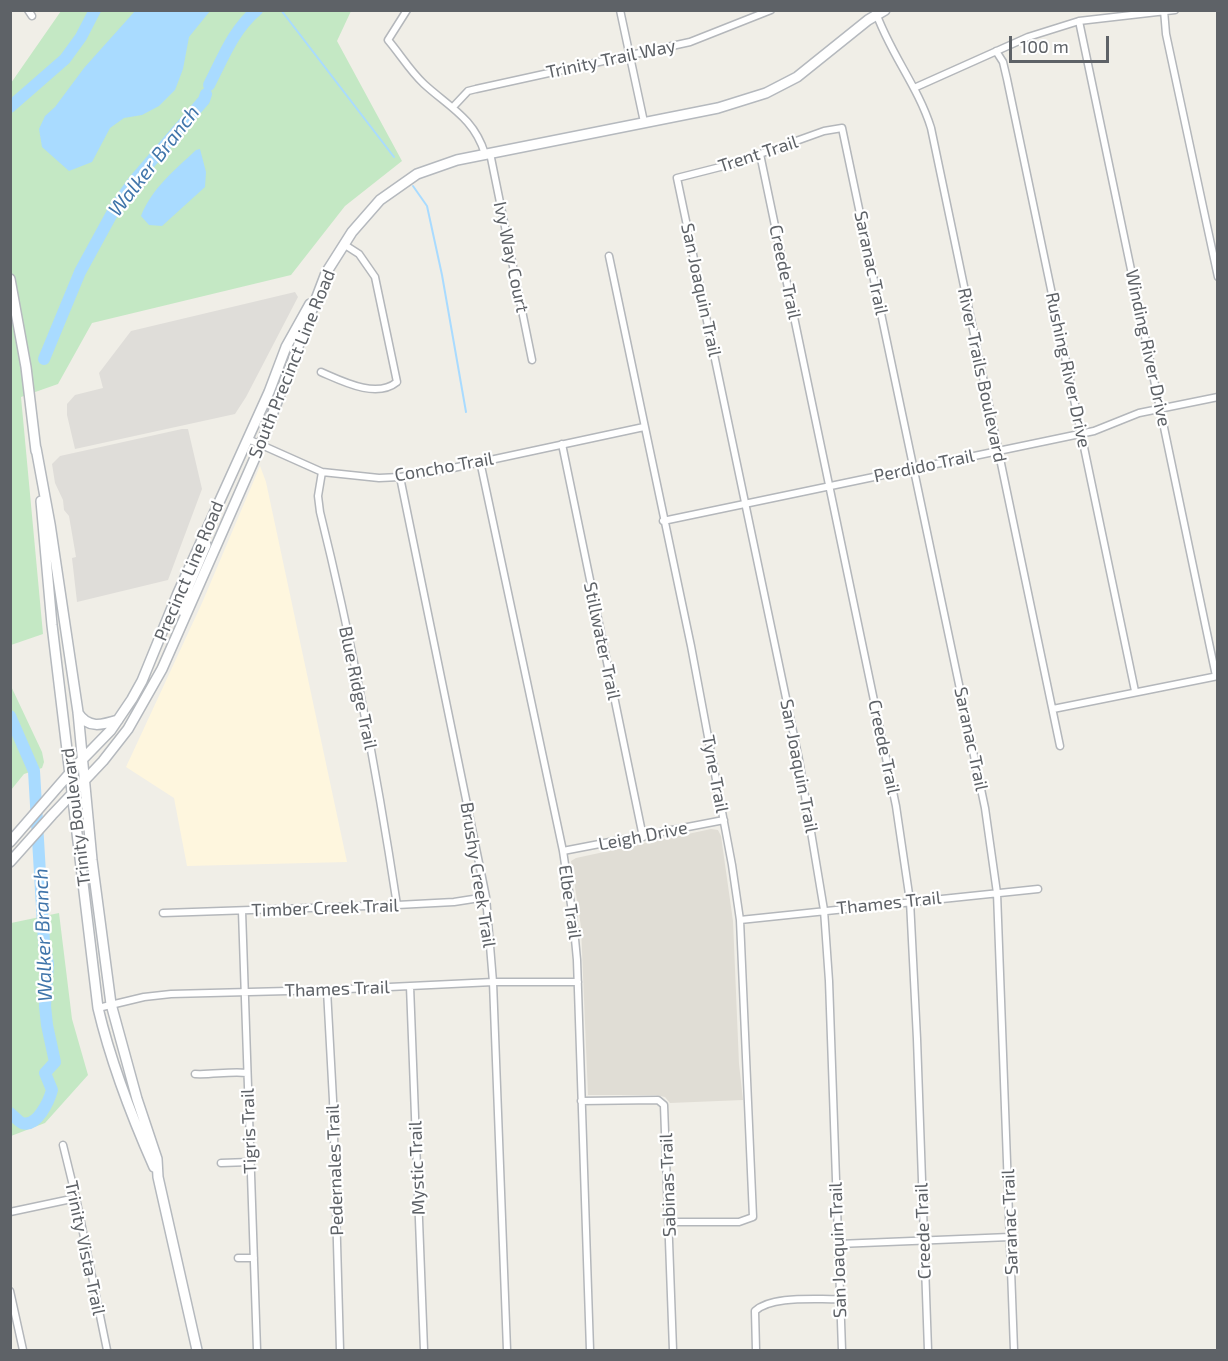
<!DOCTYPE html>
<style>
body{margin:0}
#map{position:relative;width:1228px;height:1361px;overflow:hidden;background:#f0eee7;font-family:"Exo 2",sans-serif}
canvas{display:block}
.frame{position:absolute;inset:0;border:12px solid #5e6267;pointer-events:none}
.scale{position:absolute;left:1009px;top:36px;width:100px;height:27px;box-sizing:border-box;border:3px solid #5e6267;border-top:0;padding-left:8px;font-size:18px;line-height:21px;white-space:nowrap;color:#5e6267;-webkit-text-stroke:4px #fff;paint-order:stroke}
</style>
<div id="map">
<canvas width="1228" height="1361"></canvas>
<div class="frame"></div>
<div class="scale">100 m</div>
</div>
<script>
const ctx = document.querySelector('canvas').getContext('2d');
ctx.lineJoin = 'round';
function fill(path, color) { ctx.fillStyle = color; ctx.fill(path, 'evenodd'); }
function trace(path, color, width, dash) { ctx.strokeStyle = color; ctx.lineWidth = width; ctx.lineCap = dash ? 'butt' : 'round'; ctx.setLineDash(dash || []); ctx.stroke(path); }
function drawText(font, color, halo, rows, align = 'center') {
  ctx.font = font + ' "Exo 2",sans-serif'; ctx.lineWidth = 4.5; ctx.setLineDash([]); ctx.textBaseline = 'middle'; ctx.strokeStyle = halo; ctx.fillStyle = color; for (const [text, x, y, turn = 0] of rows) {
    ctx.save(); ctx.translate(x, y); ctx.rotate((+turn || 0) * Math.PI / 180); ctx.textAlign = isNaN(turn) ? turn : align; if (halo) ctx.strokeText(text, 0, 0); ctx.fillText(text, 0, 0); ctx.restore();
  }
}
fill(new Path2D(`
 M 260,466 L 266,482 L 347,862 L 187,866 L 174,798 L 126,767 L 202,603 Z`), '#fef6de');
fill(new Path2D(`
 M 295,292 L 298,297 L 246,397 L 235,414 L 75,449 L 67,415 L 67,404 L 75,395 L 103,388 L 99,373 L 131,331 Z
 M 182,429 L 188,429 L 202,489 L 168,580 L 77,602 L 72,558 L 76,557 L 69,516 L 64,510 L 63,500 L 55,483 L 52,464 L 60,456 Z`), '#dfddd9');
fill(new Path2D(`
 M 711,829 L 718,830 L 721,836 L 733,921 L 739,1064 L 743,1100 L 670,1103 L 665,1097 L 656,1095 L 588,1095 L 581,927 L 571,861 L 576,858 Z`), '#e0ddd5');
fill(new Path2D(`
 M 61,11 L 351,11 L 337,41 L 402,161 L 345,206 L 291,275 L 92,323 L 58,384 L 21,397 L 43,634 L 11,645 L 11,83 Z
 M 10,684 L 42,752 L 44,762 L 42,768 L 24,774 L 11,790 Z
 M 59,913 L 72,1019 L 88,1075 L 45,1123 L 11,1136 L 11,923 Z`), '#c4e8c4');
fill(new Path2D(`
 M 135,11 L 210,11 L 189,37 L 183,69 L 175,90 L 159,106 L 142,115 L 124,118 L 110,128 L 92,162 L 69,171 L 42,147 L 39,129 L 45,116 L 55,107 L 84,68 Z
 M 200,149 L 206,172 L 205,187 L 162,226 L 149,225 L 141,216 C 152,188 175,170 196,150 Z`), '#a9dbff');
trace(new Path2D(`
 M 281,10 L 394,157
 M 413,186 L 427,206 L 442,275 L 466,412`), '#a9dbff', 2);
trace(new Path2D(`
 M 209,85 C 223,58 233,30 257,10
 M 10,107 L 65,59 L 81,37 L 95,10
 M 44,359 L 80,272 L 115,208 L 133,182 L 204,100 L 206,94
 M 10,716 L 34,771 L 44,942 L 48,964 L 45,1006 L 47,1025 L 55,1062 L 45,1073 L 52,1090 C 49,1101 37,1128 22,1123 C 18,1121 14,1116 10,1113`), '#a9dbff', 12);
const street = new Path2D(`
 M 28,10 L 32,16
 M 407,10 L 388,40 C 400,54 410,71 424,84 C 449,107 474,118 485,154
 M 620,10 L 644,122
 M 875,10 C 889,52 918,86 931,128 L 1060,746
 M 1164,10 L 1166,34 L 1218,277
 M 1079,21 L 1216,676
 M 996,51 L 1003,62 L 1007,79 L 1135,691
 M 914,88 L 1028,37 L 1079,21 L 1175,10
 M 453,107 L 468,91 L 476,89 L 690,42 L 771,10
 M 490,153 L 532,360
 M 760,154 L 896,806 L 910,901 L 917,1039 L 928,1350
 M 609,256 L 691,646 L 732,865 L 740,920 L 753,1217 L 739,1222 L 670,1222
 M 321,372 C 342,381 376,399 397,382 L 375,277 L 359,254 L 345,245
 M 248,439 L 322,472 L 379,478 L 400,477 L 439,471 L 644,427
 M 562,444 L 643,837
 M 480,461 L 563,851 L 573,918 L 577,960 L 590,1350
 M 322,472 L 318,496 L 320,512 C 352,641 377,773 397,905
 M 400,477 L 486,897 L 493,982 L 507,1350
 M 663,521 L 1094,431 L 1139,413 L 1218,397
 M 1053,709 L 1218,676
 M 563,851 L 724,820
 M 242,911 L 257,1350
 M 163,913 L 397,905 L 454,902 L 486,897
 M 740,920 L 1038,889
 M 410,986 L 424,1350
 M 327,990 L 333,1100 L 340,1350
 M 98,1008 L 144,997 L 171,994 L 327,990 L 493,982 L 578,982
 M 195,1074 C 212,1075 230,1071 247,1073
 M 581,1101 L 658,1100 L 664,1105 L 673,1350
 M 63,1145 L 76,1198 L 107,1350
 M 221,1163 L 250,1162
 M 10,1212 L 76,1198
 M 838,1244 L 1010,1237
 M 238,1258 L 254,1258
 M 10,1291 L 23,1350
 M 756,1350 L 755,1311 C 772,1295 817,1300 840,1299
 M 842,1350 L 829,981 L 824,910 L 799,760 L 677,178 L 732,164 L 824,131 L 842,128 L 985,808 L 997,893 L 1014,1350`);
const secondary = new Path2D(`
 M 10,279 L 26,367 L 36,451
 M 36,448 L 50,524 L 78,712 L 92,860 L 111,1004 L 137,1099 L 157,1159 L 158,1177 L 197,1350
 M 41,501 L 52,625 L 98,1008 C 111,1063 131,1115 154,1167
 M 186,612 L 183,611 L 181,604 L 206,545
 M 78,713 C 88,729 102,725 118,720
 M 10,842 L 76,766 L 111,730 L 132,699 L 142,681 L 178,593 L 269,392 L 286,347 L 310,304
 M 10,862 L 52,815 L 103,761 L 128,729 L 162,669 L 261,444 L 326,273 L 352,232 L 380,200 L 417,174 L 457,160 L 718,108 L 766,93 L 797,77 L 868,20 L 885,10`);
trace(street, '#b4b7bb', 9);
trace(secondary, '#b5b9be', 12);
trace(street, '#fff', 6);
trace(secondary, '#fff', 9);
drawText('18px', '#5e6267', '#fff', [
 ["Trinity Trail Way",611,59,-12],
 ["Trent Trail",758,154,-18],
 ["Ivy Way Court",511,257,78],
 ["Saranac Trail",871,263,78],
 ["Creede Trail",785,272,78],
 ["San Joaquin Trail",701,290,78],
 ["Winding River Drive",1148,348,78],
 ["South Precinct Line Road",292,364,-68],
 ["Rushing River Drive",1068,370,78],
 ["River Trails Boulevard",982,375,78],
 ["Perdido Trail",924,466,-12],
 ["Concho Trail",444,467,-10],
 ["Precinct Line Road",189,571,-67],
 ["Stillwater Trail",602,641,78],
 ["Blue Ridge Trail",358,688,78],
 ["Saranac Trail",971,739,78],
 ["Creede Trail",884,747,78],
 ["San Joaquin Trail",799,766,79],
 ["Tyne Trail",715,774,79],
 ["Trinity Boulevard",76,817,-97],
 ["Leigh Drive",643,836,-11],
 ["Brushy Creek Trail",478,875,81],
 ["Elbe Trail",570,902,82],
 ["Thames Trail",889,903,-6],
 ["Timber Creek Trail",325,908,-2],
 ["Thames Trail",337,989,-2],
 ["Tigris Trail",249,1131,-92],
 ["Mystic Trail",417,1168,-92],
 ["Pedernales Trail",335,1170,-92],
 ["Sabinas Trail",668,1185,-92],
 ["Saranac Trail",1010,1222,-92],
 ["Creede Trail",923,1231,-92],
 ["Trinity Vista Trail",85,1248,78],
 ["San Joaquin Trail",838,1250,-92]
]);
drawText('italic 20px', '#4075aa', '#fff', [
 ["Walker Branch",154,161,-52],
 ["Walker Branch",43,935,-92]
]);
</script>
